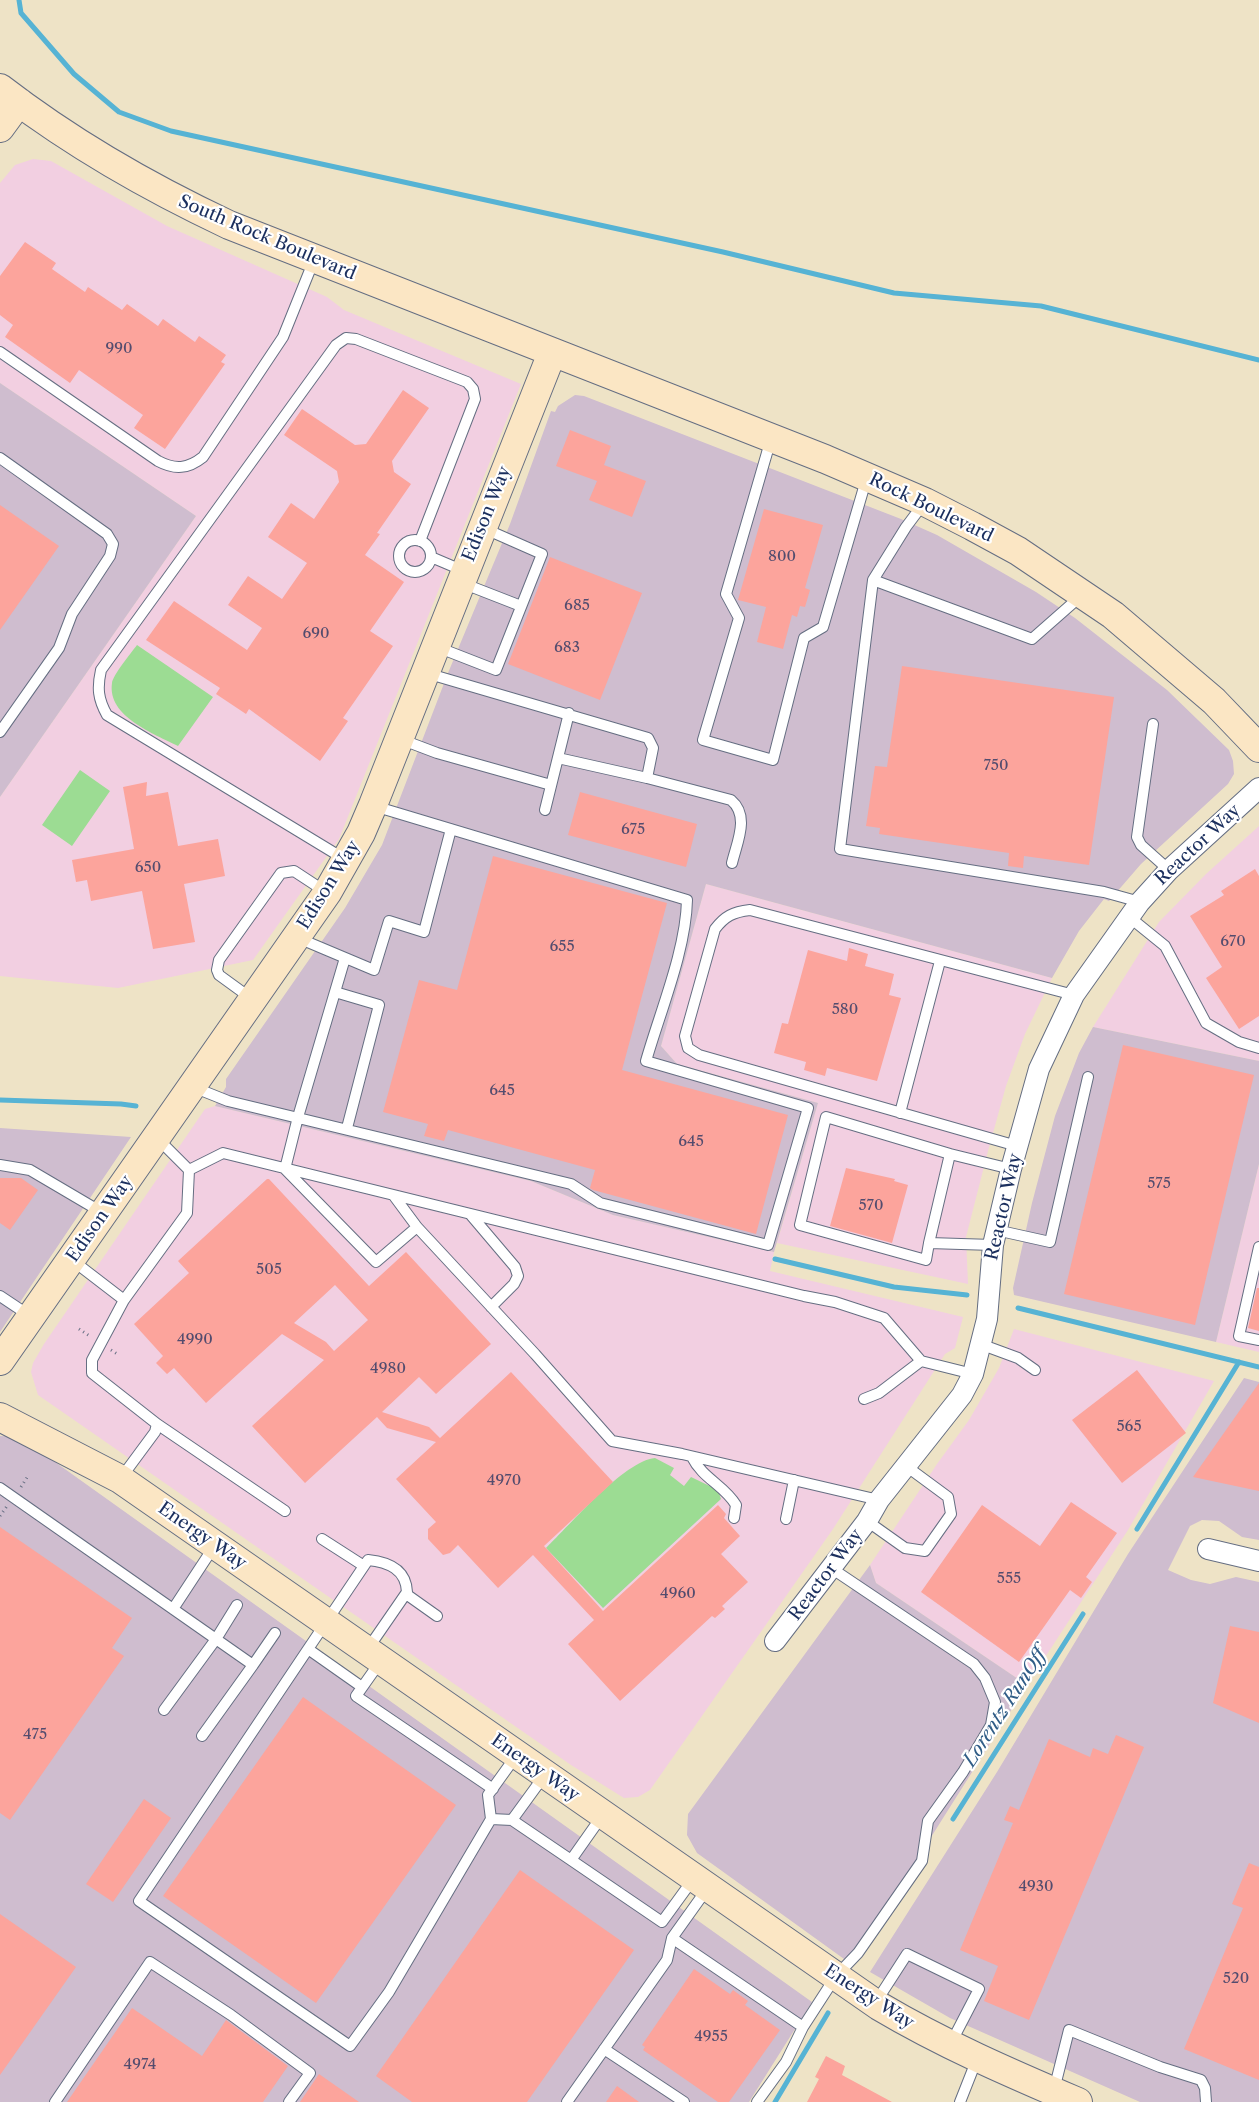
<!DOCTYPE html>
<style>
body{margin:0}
canvas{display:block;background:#eee3c6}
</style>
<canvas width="1259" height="2102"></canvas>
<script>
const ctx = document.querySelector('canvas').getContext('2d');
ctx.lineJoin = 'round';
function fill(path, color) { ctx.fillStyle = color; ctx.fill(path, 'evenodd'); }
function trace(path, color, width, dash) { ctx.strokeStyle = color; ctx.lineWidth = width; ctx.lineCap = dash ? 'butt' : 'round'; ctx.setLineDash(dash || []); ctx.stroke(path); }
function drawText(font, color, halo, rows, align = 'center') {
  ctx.font = font + ' "Libre Caslon Text",serif'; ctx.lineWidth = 4.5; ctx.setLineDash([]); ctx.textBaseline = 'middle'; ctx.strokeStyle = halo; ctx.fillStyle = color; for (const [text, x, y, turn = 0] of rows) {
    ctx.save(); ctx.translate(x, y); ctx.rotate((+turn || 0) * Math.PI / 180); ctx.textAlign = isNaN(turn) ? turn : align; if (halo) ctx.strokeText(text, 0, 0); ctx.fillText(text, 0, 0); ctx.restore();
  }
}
fill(new Path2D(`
 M 33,159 L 51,161 L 167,226 L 327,297 L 344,310 L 521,384 L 339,839 L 253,960 L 118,988 L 0,976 L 0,797 L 196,516 L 0,383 L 0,183 L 15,165 Z
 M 1259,826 L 1259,1061 L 1093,1027 L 1159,922 L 1206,874 Z
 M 706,884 L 1052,978 L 1025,1034 L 1006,1086 L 988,1151 L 966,1237 L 968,1284 L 777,1243 L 818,1103 L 677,1064 L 661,1046 Z
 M 215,1106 L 531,1181 L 613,1215 L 774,1252 L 770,1271 L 963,1317 L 955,1348 L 945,1354 L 833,1529 L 650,1790 L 638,1797 L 624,1798 L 571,1765 L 38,1395 L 31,1372 L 33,1363 L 44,1344 L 205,1109 Z
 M 1259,1164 L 1259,1352 L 1216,1342 Z
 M 1014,1329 L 1214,1381 L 1128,1530 L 1027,1685 L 876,1583 L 870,1565 L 937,1464 L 969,1420 L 999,1368 Z`), '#f2cfe1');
fill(new Path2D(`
 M 0,383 L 196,516 L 0,797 Z
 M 575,395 L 584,396 L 901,519 L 937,535 L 1036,592 L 1075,618 L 1167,690 L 1229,750 L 1233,761 L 1234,774 L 1228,784 L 1141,864 L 1109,901 L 1104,899 L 1079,931 L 1052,978 L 706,884 L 661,1046 L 677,1064 L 818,1103 L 774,1252 L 613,1215 L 531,1181 L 215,1106 L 226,1087 L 226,1079 L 345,908 L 382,845 L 448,673 L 510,524 L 551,411 L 555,412 L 558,406 Z
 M 1093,1027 L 1259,1061 L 1259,1164 L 1216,1342 L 1014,1295 L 1013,1288 L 1032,1203 L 1055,1116 L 1079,1053 Z
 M 0,1128 L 131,1137 L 0,1332 Z
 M 1244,1378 L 1259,1382 L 1259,1540 L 1242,1537 L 1219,1521 L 1202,1520 L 1190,1526 L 1168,1570 L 1191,1580 L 1210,1584 L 1236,1577 L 1259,1582 L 1259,2102 L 1140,2102 L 950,2018 L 870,1972 L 997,1772 L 1128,1554 Z
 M 0,1436 L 20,1437 L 812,2002 L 749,2102 L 0,2102 Z
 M 870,1565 L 876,1583 L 1027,1685 L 851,1964 L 697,1853 L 687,1835 L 688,1814 Z`), '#cfbdcf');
fill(new Path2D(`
 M 137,645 L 213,697 L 178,746 C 155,734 107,717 112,683 C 113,675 131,653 137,645 Z
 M 80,770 L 110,791 L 72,846 L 42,825 Z
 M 655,1458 L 674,1468 L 670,1475 L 684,1486 L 691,1477 L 718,1490 L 721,1499 L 603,1608 L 546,1548 C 570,1525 624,1461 655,1458 Z`), '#9cdc93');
trace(new Path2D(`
 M 19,0 L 21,13 L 74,74 L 119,112 L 171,131 L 723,252 L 894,293 L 1041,306 L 1259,360
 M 0,1100 L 121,1104 L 136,1106
 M 775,1259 L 894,1287 L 967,1295
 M 1018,1308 L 1259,1367
 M 1137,1529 L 1239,1362
 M 953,1819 L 1083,1614
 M 775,2102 L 828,2013`), '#56b3d4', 5);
fill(new Path2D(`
 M 25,242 L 56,263 L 52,269 L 85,292 L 88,287 L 122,310 L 127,304 L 158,326 L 163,319 L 195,342 L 199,336 L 226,355 L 221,362 L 225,364 L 165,449 L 134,428 L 143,415 L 79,370 L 70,383 L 5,337 L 13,325 L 0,315 L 0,276 Z
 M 403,390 L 429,408 L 392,461 L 394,472 L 411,484 L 377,533 L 380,534 L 365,555 L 404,582 L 370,631 L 393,646 L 343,718 L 348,721 L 320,761 L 249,709 L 246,714 L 216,694 L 220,688 L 146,640 L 174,601 L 247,650 L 262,628 L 228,605 L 248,576 L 282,599 L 307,563 L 268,537 L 291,503 L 314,519 L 339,482 L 337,471 L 284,435 L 302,409 L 355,445 L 366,444 Z
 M 570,430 L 611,446 L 604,465 L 646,481 L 632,517 L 589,500 L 597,481 L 556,466 Z
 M 0,505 L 59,546 L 0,630 Z
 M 764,509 L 823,525 L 805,588 L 810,590 L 805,607 L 800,606 L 797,617 L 792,615 L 783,649 L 757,642 L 766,607 L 738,600 Z
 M 550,557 L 642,593 L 600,700 L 508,664 Z
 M 902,666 L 1114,697 L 1089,865 L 1024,856 L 1023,868 L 1008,866 L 1009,853 L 879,834 L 880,828 L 866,826 L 875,766 L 887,767 Z
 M 147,782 L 146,796 L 168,792 L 178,846 L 218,839 L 225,876 L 184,884 L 195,942 L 153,949 L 142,891 L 91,901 L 87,880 L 76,882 L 72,860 L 134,849 L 123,787 Z
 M 580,792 L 697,824 L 686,867 L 568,835 Z
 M 493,856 L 667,903 L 622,1070 L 788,1115 L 756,1234 L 593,1190 L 590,1188 L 595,1170 L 448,1130 L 444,1141 L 424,1136 L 428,1124 L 383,1112 L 419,980 L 457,990 Z
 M 1255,869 L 1259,876 L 1259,1016 L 1239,1029 L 1206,978 L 1222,967 L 1190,916 L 1224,895 L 1221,891 Z
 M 849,948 L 868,954 L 865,966 L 894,974 L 889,995 L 901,998 L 877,1081 L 827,1068 L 825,1076 L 804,1070 L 806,1062 L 774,1053 L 782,1023 L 788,1024 L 808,950 L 847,961 Z
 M 1123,1045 L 1254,1075 L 1195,1325 L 1064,1294 Z
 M 846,1168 L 895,1179 L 894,1181 L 908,1185 L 892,1243 L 830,1226 Z
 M 0,1178 L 21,1178 L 38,1190 L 10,1230 L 0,1223 Z
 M 267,1179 L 269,1179 L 369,1286 L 406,1252 L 491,1344 L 436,1394 L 419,1377 L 382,1412 L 429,1427 L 440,1438 L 511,1372 L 613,1482 L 544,1546 L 603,1611 L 718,1505 L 726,1514 L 724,1518 L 740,1536 L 721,1554 L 748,1582 L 722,1606 L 725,1609 L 715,1618 L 712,1616 L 620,1701 L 568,1644 L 594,1620 L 533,1555 L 498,1588 L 458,1545 L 450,1553 L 443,1555 L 428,1539 L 428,1529 L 436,1522 L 396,1479 L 436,1442 L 387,1428 L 377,1417 L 305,1483 L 252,1426 L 324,1360 L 282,1334 L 206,1403 L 174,1368 L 167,1374 L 156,1363 L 163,1356 L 134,1324 L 189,1273 L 178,1261 ZM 335,1285 L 368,1320 L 334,1351 L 326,1342 L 294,1323 Z
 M 1257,1288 L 1259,1288 L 1259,1331 L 1248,1328 Z
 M 1137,1370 L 1186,1433 L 1122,1483 L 1072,1420 Z
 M 1259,1383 L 1259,1491 L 1193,1477 Z
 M 1071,1502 L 1117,1533 L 1086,1577 L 1092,1582 L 1081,1598 L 1070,1590 L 1019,1662 L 921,1592 L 982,1505 L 1040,1546 Z
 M 0,1527 L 132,1618 L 112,1648 L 124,1656 L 10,1820 L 0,1813 Z
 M 1230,1626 L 1259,1632 L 1259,1723 L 1213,1703 Z
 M 303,1697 L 456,1805 L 316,2003 L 163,1896 Z
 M 1116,1735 L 1144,1747 L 1029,2020 L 984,2001 L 998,1966 L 960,1950 L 1013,1823 L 1004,1820 L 1010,1806 L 1019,1810 L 1049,1739 L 1090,1757 L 1093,1748 L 1108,1754 Z
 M 144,1799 L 171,1818 L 113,1902 L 86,1884 Z
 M 1249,1863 L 1259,1867 L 1259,2080 L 1184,2049 L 1243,1908 L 1232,1904 Z
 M 520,1870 L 634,1950 L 527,2102 L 412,2102 L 376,2076 Z
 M 0,1914 L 76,1967 L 0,2075 Z
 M 694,1969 L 730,1994 L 733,1990 L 748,2001 L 745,2005 L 780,2030 L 729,2102 L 718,2102 L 643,2050 L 645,2047 L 642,2045 Z
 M 132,2008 L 202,2056 L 226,2020 L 288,2066 L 263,2102 L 67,2102 Z
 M 826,2056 L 845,2066 L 842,2075 L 892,2102 L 807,2102 L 819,2079 L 815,2077 Z
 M 319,2074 L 359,2102 L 300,2102 Z
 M 617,2086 L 639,2102 L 606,2102 Z`), '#fca49c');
const lane = new Path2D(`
 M 0,352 L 158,461 C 175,470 188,469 203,457 L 283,337 L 314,260
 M 771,439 L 726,594 L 739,618 L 703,740 L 773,760 L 804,638 L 823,627 L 867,477
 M 0,458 L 107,534 L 113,544 L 110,556 L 72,614 L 59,648 L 0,732
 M 924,503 L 906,527 L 873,580 L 840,849 L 1104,892 L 1140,902
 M399 556a16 16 0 1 1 32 0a16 16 0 1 1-32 0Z
 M 431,557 L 464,571
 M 873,580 L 1032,639 L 1082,595
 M 462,583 L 521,606
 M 437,647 L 496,670 L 542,554 L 483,528
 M 426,673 L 648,738 L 653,748 L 647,778 L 731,800 C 750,816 737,842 732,863
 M 1153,724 L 1137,837 L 1141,845 L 1169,870
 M 400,739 L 437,753 L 551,785
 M 558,758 L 647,778
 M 545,810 L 569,713
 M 346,860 L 107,715 C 98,699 97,688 101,670 L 336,345 L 346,338 L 356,339 L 467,382 L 473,389 L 475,399 L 420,541
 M 1128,916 L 1165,946 L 1206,1023 L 1239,1042 L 1259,1048
 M 298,938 L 374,970 L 389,921 L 424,932 L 451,829
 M 345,958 L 298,1117 L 285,1169 L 376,1262 L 417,1227
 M 335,992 L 379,1005 L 347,1128
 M 252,999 L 219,975 L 217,970 L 219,960 L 281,873 L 294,871 L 326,892
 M 193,1087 L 228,1101 L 571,1184 L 600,1203 L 768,1245 L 808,1108 L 646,1061 C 660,1012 686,950 687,900 L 374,806
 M 900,1113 L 940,961
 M 1017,1146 L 699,1055 L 688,1048 L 685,1036 L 715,929 C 725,916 733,912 750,910 L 1074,995
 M 0,1165 L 30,1170 L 103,1213
 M 189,1170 L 223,1153 L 804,1296 L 835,1302 L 884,1318 L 921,1361
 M 394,1196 L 417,1227 L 535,1354 L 612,1441 L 682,1454 L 879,1500
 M 470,1214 L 515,1267 L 518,1276 L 514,1284 L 491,1307
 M 996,1230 L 1050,1242 L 1088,1077
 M 929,1243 L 926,1260 L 800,1225 L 826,1117 L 950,1154
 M 993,1245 L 929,1243 L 950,1154 L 1011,1169
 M 1259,1247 L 1239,1336 L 1259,1340
 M 72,1260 L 124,1300 L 187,1213 L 189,1170 L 157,1138
 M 0,1296 L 30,1316
 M 980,1344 L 1018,1358 L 1035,1370
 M 864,1399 L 879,1393 L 921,1361 L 973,1374
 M 157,1424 L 285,1511
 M 692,1457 C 703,1479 724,1485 736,1505 L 734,1518
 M 121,1478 L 155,1432 L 157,1424 L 92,1373 L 92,1360 L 124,1300
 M 0,1488 L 253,1665 L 202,1736
 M 786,1519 L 794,1480
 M 867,1521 L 905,1548 L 925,1551 L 951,1514 L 948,1497 L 906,1466
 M 322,1539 L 364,1566
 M 406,1594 L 437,1616
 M 173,1609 L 215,1545
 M 308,1649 L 139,1901 L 350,2046 L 389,1992 L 491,1819 L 512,1820 L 544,1776
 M 380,1662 L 356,1696 L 493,1789
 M 253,1665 L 275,1633
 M 362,1687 L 308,1649 L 368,1560 C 388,1562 406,1569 407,1592 L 367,1650
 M 164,1710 L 216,1639 L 237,1605
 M 491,1819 L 488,1795 L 516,1756
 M 512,1820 L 571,1860 L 602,1816
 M 571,1860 L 662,1922 L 694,1878
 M 672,1938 L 803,2027 L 836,1976 L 858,1953 L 922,1861 L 928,1821 L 963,1772 L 991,1725 L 995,1702 L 985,1678 L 974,1664 L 831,1568
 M 876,2002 L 907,1954 L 979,1989 L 951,2043
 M 604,2049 L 684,2102
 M 1054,2090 L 1069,2030 L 1160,2067 L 1201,2080 L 1205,2088 L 1206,2102
 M 55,2102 L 150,1962 L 231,2015 L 310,2073 L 289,2102
 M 567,2102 L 667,1960 L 672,1938 L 707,1889
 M 757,2102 L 786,2062 L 803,2027
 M 960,2102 L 977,2059`);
const street = new Path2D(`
 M 1208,1549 L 1259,1561
 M 775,1641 L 867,1521 L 879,1500 L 962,1395 L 973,1374 L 987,1319 L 993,1245 L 1011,1169 L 1039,1069 L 1074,995 L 1140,902 L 1169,870 L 1259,788`);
const secondary = new Path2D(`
 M 0,88 C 70,142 148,187 229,225 L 825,459 L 925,502 L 972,526 L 1018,551 L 1113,615 L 1214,701 L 1259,748
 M 0,128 L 19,102
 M 0,1361 L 327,893 L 361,833 L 373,805 L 552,353
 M 0,1417 L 120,1479 L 879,2006 C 943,2044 1010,2073 1078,2102`);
trace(lane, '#656e82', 12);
trace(street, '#656e82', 22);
trace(secondary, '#656e82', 30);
trace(new Path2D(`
 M 79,1329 L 91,1337
 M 111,1350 L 119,1355
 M 21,1487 L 28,1476
 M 0,1516 L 7,1506`), '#656e82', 3, [1, 4]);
trace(lane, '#fff', 10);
trace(street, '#fff', 20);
trace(secondary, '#fbe6c4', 28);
drawText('15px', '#534c6e', null, [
 ["990",119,349],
 ["800",782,557],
 ["685",577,606],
 ["690",316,634],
 ["683",567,648],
 ["750",996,766],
 ["675",633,830],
 ["650",148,868],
 ["670",1233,942],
 ["655",562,947],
 ["580",845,1010],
 ["645",502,1091],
 ["645",691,1142],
 ["575",1159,1184],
 ["570",871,1206],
 ["505",269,1270],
 ["4990",195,1340],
 ["4980",388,1369],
 ["565",1129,1427],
 ["4970",504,1481],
 ["555",1009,1579],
 ["4960",678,1594],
 ["475",35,1735],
 ["4930",1036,1887],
 ["520",1236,1979],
 ["4955",711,2037],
 ["4974",140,2065]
]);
drawText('18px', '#1b2f5e', '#fff', [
 ["South Rock Boulevard",267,238,23],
 ["Rock Boulevard",931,508,26],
 ["Edison Way",487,514,-68],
 ["Reactor Way",1198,845,-43],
 ["Edison Way",329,885,-58],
 ["Reactor Way",1004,1207,-77],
 ["Edison Way",100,1219,-55],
 ["Energy Way",202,1536,35],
 ["Reactor Way",826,1575,-53],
 ["Energy Way",535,1768,35],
 ["Energy Way",869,1997,33]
]);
drawText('italic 19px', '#305d87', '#fff', [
 ["Lorentz RunOff",1005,1708,-57]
]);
</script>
